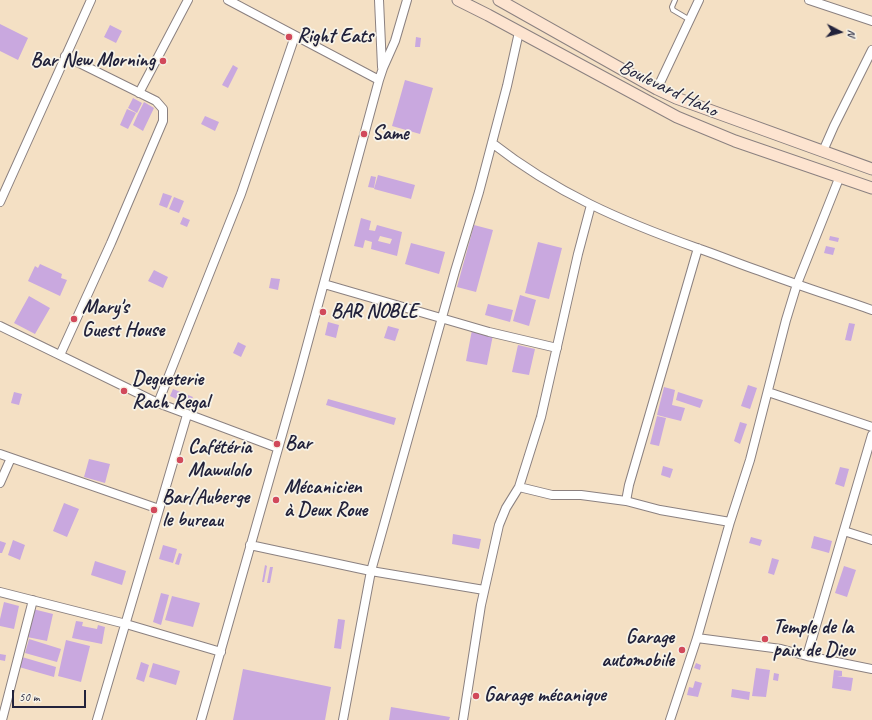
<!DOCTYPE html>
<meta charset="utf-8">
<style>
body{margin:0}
#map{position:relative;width:872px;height:720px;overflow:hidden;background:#f4e0c4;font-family:Caveat,sans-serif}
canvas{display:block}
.north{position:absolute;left:820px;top:12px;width:40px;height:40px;-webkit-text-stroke:3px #f7f3e8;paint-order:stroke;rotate:96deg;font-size:11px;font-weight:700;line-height:16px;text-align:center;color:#22223b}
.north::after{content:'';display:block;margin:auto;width:14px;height:18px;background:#22223b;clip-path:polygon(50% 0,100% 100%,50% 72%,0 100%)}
.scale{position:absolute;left:12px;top:690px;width:74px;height:18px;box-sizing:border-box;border:2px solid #22223b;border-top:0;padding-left:5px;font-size:12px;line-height:14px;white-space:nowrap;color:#22223b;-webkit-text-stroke:3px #f7f3e8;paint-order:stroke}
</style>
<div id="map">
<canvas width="872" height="720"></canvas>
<div class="north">N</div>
<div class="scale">50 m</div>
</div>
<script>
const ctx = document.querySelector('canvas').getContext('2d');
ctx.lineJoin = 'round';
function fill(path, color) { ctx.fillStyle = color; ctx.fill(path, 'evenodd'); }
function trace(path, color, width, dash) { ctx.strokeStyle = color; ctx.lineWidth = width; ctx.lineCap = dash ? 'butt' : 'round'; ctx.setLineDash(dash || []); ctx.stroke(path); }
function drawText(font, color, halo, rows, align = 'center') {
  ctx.font = font + ' Caveat,sans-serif'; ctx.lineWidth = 3.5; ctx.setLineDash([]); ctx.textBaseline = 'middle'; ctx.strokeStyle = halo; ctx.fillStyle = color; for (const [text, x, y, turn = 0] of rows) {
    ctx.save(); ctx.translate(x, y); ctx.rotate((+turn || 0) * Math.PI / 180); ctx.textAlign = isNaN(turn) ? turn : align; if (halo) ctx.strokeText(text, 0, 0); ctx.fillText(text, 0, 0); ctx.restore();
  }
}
fill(new Path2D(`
 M 0,24 L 28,38 L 18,60 L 0,51 Z
 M 110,25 L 122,31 L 116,43 L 104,37 Z
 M 416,37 L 421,38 L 420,47 L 415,47 Z
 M 233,65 L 238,68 L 228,88 L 222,85 Z
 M 405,80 L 433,88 L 420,134 L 392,126 Z
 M 133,98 L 142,103 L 137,113 L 128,108 Z
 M 144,102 L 154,108 L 143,131 L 133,125 L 138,114 L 140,115 L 138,114 Z
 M 127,109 L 136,113 L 128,129 L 120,125 Z
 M 205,116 L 219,122 L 215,131 L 201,124 Z
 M 378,175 L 415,185 L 411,199 L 374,189 Z
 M 371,176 L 376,177 L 374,188 L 368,187 Z
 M 163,193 L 172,196 L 167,208 L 159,205 Z
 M 174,197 L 184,201 L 179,213 L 169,209 Z
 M 183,217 L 190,220 L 187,227 L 180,224 Z
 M 361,218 L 371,221 L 369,230 L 375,231 L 377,225 L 402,232 L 397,256 L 371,249 L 372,242 L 365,240 L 363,248 L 354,246 ZM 380,236 L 392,239 L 390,244 L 378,241 Z
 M 474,225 L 493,230 L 476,292 L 457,287 Z
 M 830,236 L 839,238 L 838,242 L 829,240 Z
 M 538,242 L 562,248 L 549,299 L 525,293 Z
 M 411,243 L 445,252 L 439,274 L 405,264 Z
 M 826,246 L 835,248 L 833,255 L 824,253 Z
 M 40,264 L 62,274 L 61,278 L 67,280 L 60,296 L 28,281 L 35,266 L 38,268 Z
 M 154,270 L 168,277 L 163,288 L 148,281 Z
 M 271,278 L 280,279 L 278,290 L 269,288 Z
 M 520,295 L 536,300 L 529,326 L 513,321 Z
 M 29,296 L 50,308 L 35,334 L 14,323 Z
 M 488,304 L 513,310 L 510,322 L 485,315 Z
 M 328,322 L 339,325 L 336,338 L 325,335 Z
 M 849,323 L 855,324 L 851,341 L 845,340 Z
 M 388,326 L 399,329 L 395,341 L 384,338 Z
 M 472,330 L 493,335 L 487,365 L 466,361 Z
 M 238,342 L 246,346 L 241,357 L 233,353 Z
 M 518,345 L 535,349 L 529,375 L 512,372 Z
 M 748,385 L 757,388 L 750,409 L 741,406 Z
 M 664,387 L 675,390 L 672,405 L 685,408 L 681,421 L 657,415 Z
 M 173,389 L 193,397 L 189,405 L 170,396 Z
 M 14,392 L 22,394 L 19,405 L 11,403 Z
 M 678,392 L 703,400 L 700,408 L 676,400 Z
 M 328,399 L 396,418 L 394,425 L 326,405 Z
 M 657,416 L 666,418 L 659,446 L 650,444 Z
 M 740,422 L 747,424 L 740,444 L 734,441 Z
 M 89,459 L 110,464 L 105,483 L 84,477 Z
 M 663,466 L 673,469 L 670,478 L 661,475 Z
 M 840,467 L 849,469 L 844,487 L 835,484 Z
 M 64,503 L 79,509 L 67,537 L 53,531 Z
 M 453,534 L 481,539 L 479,549 L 452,544 Z
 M 814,536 L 832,541 L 829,553 L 811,548 Z
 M 751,537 L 762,540 L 760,546 L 749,543 Z
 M 13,540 L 25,545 L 20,560 L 8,555 Z
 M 0,541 L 6,543 L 2,553 L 0,553 Z
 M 163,545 L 177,549 L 173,563 L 159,559 Z
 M 179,553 L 182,554 L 179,565 L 175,564 Z
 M 772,558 L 779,560 L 774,575 L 768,573 Z
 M 95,561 L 126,571 L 122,585 L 91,575 Z
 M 265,565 L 267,566 L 264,582 L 262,582 Z
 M 844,566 L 856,570 L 847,597 L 835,593 Z
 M 270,567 L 273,567 L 270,583 L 267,583 Z
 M 161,593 L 169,595 L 161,625 L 153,622 Z
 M 172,596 L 200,603 L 193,627 L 165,620 Z
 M 4,602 L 19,606 L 14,629 L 0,626 L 0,619 Z
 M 33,609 L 53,614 L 47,641 L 27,637 Z
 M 338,619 L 345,620 L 341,649 L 334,648 Z
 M 76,621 L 83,622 L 82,626 L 97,629 L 98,625 L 105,627 L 102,644 L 72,638 Z
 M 29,639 L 61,649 L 57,662 L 25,653 Z
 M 66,640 L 90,646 L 81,682 L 58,676 Z
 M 0,654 L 6,655 L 5,661 L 0,660 Z
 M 22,657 L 56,667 L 54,677 L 19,667 Z
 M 141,662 L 149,665 L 144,682 L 136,679 Z
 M 153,663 L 180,671 L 176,685 L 149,677 Z
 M 696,663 L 701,665 L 700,670 L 694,668 Z
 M 756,668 L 770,670 L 766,697 L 752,696 Z
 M 243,669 L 331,687 L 325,720 L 233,720 Z
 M 834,670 L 842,671 L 842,676 L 837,676 L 853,678 L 851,691 L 832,688 Z
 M 774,673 L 779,674 L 778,681 L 773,680 Z
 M 695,681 L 702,683 L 698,697 L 687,695 L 689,687 L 693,688 Z
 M 732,689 L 750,692 L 749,700 L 731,697 Z
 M 391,707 L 450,717 L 449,720 L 389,720 Z`), '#c9a8df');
const lane = new Path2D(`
 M 675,0 L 672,7 L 673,10 L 690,20`);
const street = new Path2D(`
 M 228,0 L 379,80
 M 379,0 L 382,67
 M 809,0 L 872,21
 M 657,89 L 699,0
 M 139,93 L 188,0
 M 492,143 C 556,193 621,221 697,248 C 718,255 739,264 760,271 C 797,285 835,297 872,310
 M 823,151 L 834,126 L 872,50
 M 0,202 L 91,0
 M 324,284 L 489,332 L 557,348
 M 0,326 L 158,403 L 278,448
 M 60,355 L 111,243 L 163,121 L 163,109 L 156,101 L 65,56
 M 768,392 L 872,427
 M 158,403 L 241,194 L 295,36
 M 0,454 L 159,509
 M 0,483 L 11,458
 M 519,487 L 552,495 L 581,495 L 626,501 L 660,510 L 730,522
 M 626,501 L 629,485 L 698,248
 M 844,531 L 872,540
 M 250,545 L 371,571 L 455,271 L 479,192 L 507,86 L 519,32
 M 0,592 L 126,624 L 221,652
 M 697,638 L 781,649 L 807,656 L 872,669
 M 807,656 L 872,435
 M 2,720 L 33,600
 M 97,720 L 187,415
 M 201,720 L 299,375 L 379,80 L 383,68 L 395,41 L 407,0
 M 343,720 L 371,571 L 484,590
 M 463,720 L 481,605 L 499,525 L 506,508 L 519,487 L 541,417 L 578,254 L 591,205
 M 670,720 L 697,638 L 730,522 L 750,460 L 786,320 L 797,284 L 840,176`);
const secondary = new Path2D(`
 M 458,0 L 488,15 L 677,117 L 735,141 L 872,188
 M 499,0 L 657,89 L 676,98 L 872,169`);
trace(lane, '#8b8180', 6);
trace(street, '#8b8180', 10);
trace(secondary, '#8b8180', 13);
trace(lane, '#fff', 4);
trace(street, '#fff', 8);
trace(secondary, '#fde4d0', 11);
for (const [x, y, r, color] of [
 [289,37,4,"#d1495b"],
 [163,61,4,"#d1495b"],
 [364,134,4,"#d1495b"],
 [323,312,4,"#d1495b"],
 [74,319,4,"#d1495b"],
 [124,391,4,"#d1495b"],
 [277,444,4,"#d1495b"],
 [180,460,4,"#d1495b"],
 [276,500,4,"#d1495b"],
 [154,510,4,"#d1495b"],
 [765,639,4,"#d1495b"],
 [682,650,4,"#d1495b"],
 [476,696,4,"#d1495b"]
]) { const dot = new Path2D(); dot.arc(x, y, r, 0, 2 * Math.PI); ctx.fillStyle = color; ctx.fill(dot); trace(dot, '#f7f3e8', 1.5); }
drawText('bold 20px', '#22223b', '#f7f3e8', [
 ["Right Eats",297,37],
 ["Bar New Morning",155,61,"right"],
 ["Same",372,134],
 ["Mary's",82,308],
 ["Guest House",82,331],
 ["BAR NOBLE",331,312],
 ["Degueterie",132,380],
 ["Rach Regal",132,403],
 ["Bar",285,444],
 ["Cafétéria",188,448],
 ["Mawulolo",188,471],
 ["Mécanicien",284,488],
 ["à Deux Roue",284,511],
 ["Bar/Auberge",162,498],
 ["le bureau",162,521],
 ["Temple de la",773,628],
 ["paix de Dieu",773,651],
 ["Garage",674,638,"right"],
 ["automobile",674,661,"right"],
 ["Garage mécanique",484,696]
], 'left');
drawText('20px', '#22223b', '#f7f3e8', [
 ["Boulevard Haho",668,89,26]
]);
</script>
